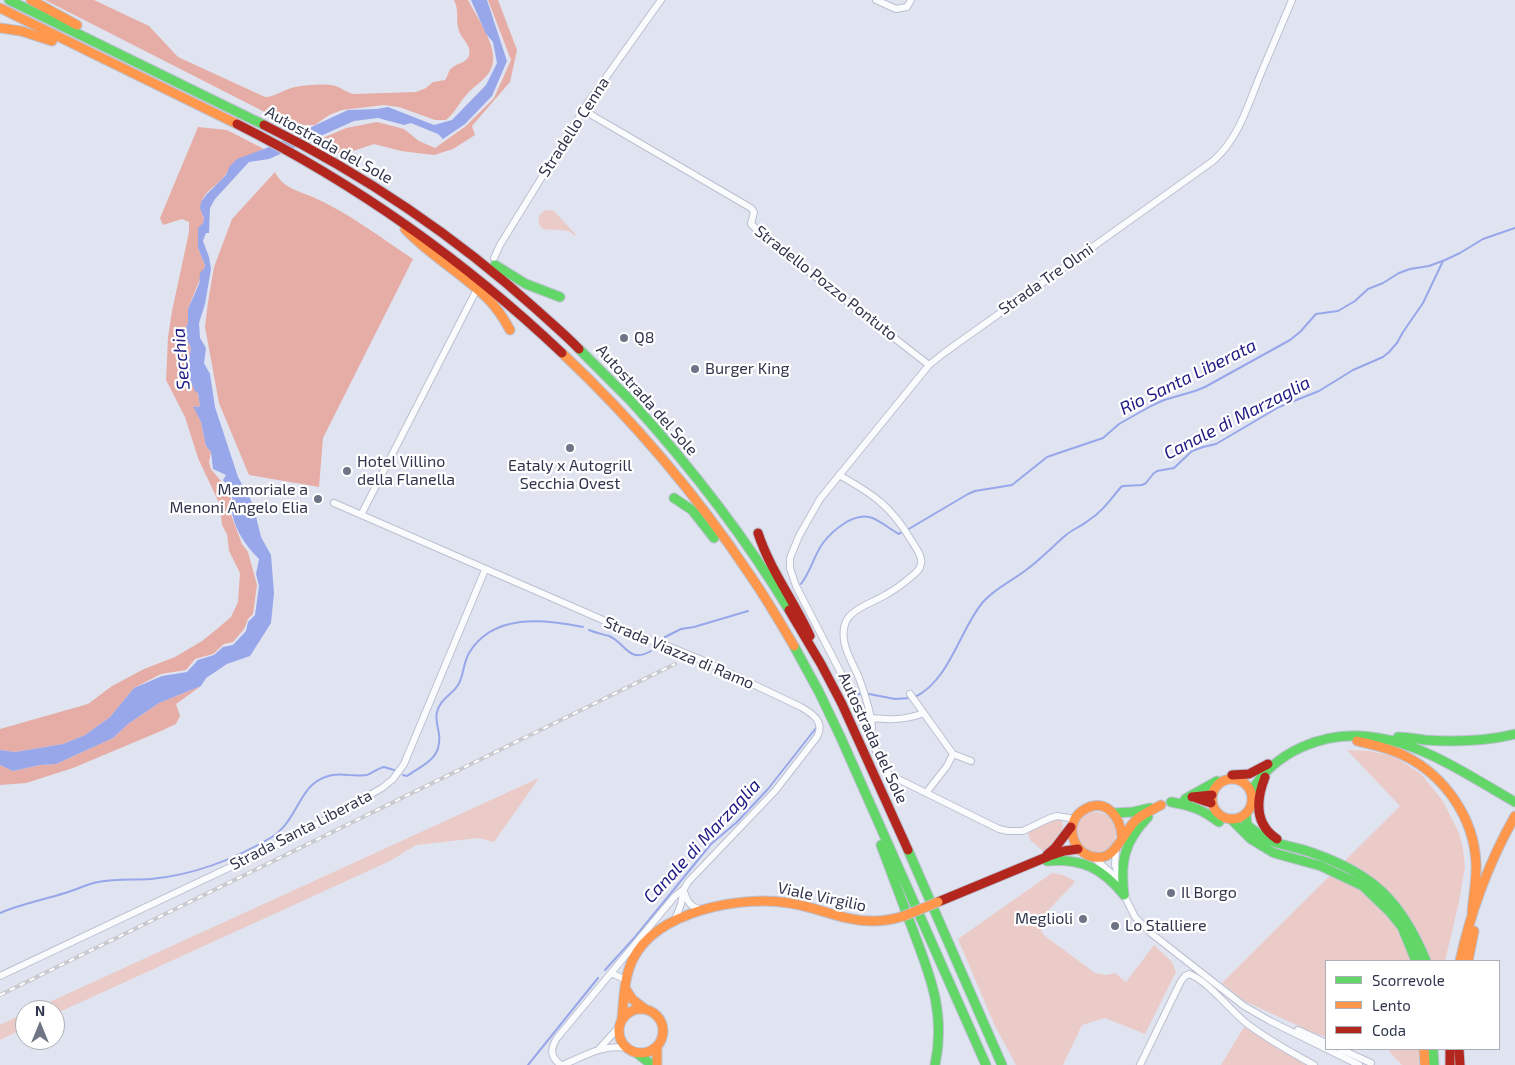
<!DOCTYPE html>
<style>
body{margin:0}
#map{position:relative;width:1515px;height:1065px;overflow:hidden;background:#e0e4f0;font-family:"Exo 2",sans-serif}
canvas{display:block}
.legend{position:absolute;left:1325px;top:960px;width:175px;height:90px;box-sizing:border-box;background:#fff;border:1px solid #acafb8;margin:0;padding:6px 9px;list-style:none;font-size:15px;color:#30364d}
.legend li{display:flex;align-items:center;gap:10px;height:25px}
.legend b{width:25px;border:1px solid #acafb8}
.north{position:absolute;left:15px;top:1000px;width:50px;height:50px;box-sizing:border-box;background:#fff;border:1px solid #acafb8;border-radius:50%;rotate:0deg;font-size:14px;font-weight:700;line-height:20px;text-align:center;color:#30364d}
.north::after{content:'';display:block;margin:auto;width:18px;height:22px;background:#6e7386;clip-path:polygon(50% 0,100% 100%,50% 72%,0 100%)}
</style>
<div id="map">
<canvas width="1515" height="1065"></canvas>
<ul class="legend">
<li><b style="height:6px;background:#63d668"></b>Scorrevole</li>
<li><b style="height:6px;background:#ff974d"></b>Lento</li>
<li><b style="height:6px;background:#b3261e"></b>Coda</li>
</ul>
<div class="north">N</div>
</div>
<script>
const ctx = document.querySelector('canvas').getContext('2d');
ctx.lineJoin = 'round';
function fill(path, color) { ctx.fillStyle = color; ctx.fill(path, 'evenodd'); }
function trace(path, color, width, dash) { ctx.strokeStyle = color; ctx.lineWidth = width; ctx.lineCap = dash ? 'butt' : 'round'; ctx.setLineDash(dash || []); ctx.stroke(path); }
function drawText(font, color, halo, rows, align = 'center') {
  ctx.font = font + ' "Exo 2",sans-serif'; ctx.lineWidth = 4.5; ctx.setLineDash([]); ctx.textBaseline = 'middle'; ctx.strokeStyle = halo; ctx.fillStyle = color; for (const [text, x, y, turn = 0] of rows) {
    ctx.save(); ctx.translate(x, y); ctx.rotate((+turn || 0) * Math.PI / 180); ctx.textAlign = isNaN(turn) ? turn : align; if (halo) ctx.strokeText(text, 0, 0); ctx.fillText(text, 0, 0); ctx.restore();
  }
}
fill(new Path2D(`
 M 546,210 L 554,211 L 576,235 L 575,236 L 569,231 L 543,229 C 536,223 537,214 546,210 Z
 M 1347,750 L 1369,751 L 1394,756 L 1421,774 L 1443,801 L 1459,833 L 1463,849 L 1465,867 L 1459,902 L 1445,961 L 1326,961 L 1326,1037 L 1314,1033 L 1244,1001 L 1222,983 L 1400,806 Z
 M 539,778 L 494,842 L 479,838 L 416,845 L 390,861 L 55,1014 L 55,1010 L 32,1010 Z
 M1076 832a20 20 0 1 1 40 0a20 20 0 1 1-40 0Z
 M 1054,819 L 1058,819 L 1062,821 C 1066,833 1054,847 1043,851 L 1030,840 L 1028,834 L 1029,832 Z
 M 1052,873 L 1063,875 L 1075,881 C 1069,892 1037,915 1041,929 C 1041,932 1044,934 1045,936 L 1095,973 L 1106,975 L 1115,973 L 1126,982 L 1154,945 L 1172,962 L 1176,972 L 1145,1034 L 1105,1018 L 1082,1025 L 1063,1065 L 1016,1065 L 994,1024 L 958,939 Z
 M 25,1013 L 25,1028 L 0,1040 L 0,1025 Z
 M 1244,1027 L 1306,1065 L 1221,1065 Z
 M 1388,1049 L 1432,1049 L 1429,1065 L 1402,1065 L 1394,1057 Z`), '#ebcbc8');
fill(new Path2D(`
 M 45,0 L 94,0 L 149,26 L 178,57 L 265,97 C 276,97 284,89 295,87 C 307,85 324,83 336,86 C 342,88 347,93 354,94 L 416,92 L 426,88 L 433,82 L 445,80 C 448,76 448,70 453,67 C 458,63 466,63 469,56 C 472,45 462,40 459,31 C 455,20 460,13 454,0 L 468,0 C 477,18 502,51 490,71 C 485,80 475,85 468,93 C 460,101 456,112 446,120 L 435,120 L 399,107 L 384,105 L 342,110 L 329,115 L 315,125 L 303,125 L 298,129 Z
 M 488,0 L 498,0 L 517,50 L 510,82 L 472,126 L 475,135 L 453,149 L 434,155 L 401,151 L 374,144 L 341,155 L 318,140 L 346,128 L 377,122 L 404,129 L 419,141 L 435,148 L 466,126 L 494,98 L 511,60 Z
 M 198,127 L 227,130 L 264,149 C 254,153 242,158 233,165 C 229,167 229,171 226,174 C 220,184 203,191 201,204 C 200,215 209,218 199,229 L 198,248 L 205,265 L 204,269 L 188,309 L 188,322 L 184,334 L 191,348 L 187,374 L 198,393 L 200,406 L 198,407 L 194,406 L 201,422 L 206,446 L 211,452 L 209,462 L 211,469 L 231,493 L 230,512 L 242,544 L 248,552 L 257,585 L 253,614 L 248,619 L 244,629 L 233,642 L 224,644 L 213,654 L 195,659 L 186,670 L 161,674 L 134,688 L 110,717 L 85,735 L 63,744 L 15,752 L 0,750 L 0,729 L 88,704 L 112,686 L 144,669 L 175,657 L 202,641 L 217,629 L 231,617 L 238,602 L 240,573 L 229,551 L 227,534 L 222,525 L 220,505 L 198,458 L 185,417 L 166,380 L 168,337 L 172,311 L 189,232 L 189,222 L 182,219 L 163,225 L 160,218 Z
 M 275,172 C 282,187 298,191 313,197 C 349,213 381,238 413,259 L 323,438 L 319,487 L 249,475 L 219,403 L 205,327 L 208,302 L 214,267 L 232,219 Z
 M 201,686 L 176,704 L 180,716 L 176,724 L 161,731 L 73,768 L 26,783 L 0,785 L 0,765 L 13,771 L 40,765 L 56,764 L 113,738 L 128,724 L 159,703 Z`), '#e6ada6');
fill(new Path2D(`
 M 471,0 L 487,0 L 507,61 L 492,96 L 465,124 L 443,139 L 438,134 L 411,123 L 404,125 L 378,118 L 354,121 L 269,159 L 249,162 L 215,199 L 210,208 L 209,233 L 206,233 L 203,241 L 209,257 L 211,269 L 205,304 L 199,323 L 200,338 L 206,348 L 204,363 L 210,374 L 215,407 L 238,477 L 253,504 L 261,537 L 271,555 L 274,593 L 271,623 L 250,656 L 227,664 L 206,678 L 201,686 L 159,703 L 128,724 L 113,738 L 56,764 L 40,765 L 13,771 L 0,765 L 0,750 L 15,752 L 63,744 L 85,735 L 110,717 L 134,688 L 162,676 L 187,672 L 198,660 L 214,655 L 223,647 L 233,645 L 246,631 L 248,622 L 255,615 L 259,586 L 256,574 L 259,559 C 246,546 236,532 232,513 C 231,507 232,499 233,493 L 223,480 L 226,475 L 213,469 L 211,452 L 206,446 L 201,422 L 193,406 L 198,407 L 200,406 L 198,393 L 195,391 L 187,374 L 191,348 L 184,334 L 188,322 L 188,309 L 199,284 C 201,277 197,274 204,269 L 205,265 L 198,248 L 198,228 L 203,223 L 204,218 L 200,208 L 201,202 L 206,195 L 226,175 L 230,166 L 237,159 L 264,149 L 348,110 L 377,109 L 388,107 L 434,125 L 452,120 L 486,85 L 497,63 L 493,42 L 486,34 Z`), '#98a6ea');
trace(new Path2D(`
 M 907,530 L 968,494 L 975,491 L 1012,485 L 1047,457 L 1103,438 L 1119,424 L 1151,406 L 1164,400 L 1195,391 L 1205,387 L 1290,340 L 1300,332 L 1316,314 L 1338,311 L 1355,301 L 1368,289 L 1383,283 L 1399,273 L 1410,269 L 1429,266 L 1445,260 L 1460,253 L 1483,239 L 1515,228
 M 801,584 C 811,571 814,555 823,543 C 833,530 852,514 869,517 C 879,519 889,529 899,534 L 902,532
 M 589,630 C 596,633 602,634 609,636 C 626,643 628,664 651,651
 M 665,637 L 681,629 L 694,627 L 748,611
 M 869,694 L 895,699 L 911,698
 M 855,695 L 860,694
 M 915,697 C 950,680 960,629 983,602 C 995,588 1012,581 1026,570 C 1041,559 1053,546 1066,535 C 1073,529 1082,526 1089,520 C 1102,512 1111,499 1121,487 L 1123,486 L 1142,485 L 1146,483 L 1153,474 L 1157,471 L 1174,468 L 1192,451 L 1203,447 L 1216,444 L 1279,407 L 1319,391 L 1353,370 L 1383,357 L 1389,352 L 1397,343 L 1403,332 L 1423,303 L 1443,261
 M 403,775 L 407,776 C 424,764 442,759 439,734 C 438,727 435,719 437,712 C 440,699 452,695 458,685 C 464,676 463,663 469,653 C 493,613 544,619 583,627
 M 0,913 C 21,904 43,900 65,893 C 76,890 87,884 98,882 C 115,879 133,880 151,879 C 193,875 235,859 272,837 C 289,826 294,809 306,792 C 316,778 331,773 348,775 C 354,775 362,776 367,775 C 373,773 378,768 384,767 L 394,770
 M 605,970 L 635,937 L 711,844 L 737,822 L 768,789 L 816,728
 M 528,1065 L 598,978`), '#98a6ea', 2);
const street = new Path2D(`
 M 876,0 L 896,9 L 907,7 L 911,0
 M 587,104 L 586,108 L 587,112 L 595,117 L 751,208 L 754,212 L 751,224 L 768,240 L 929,365
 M 494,258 L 500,245 L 587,104 L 661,0
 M 839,475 C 873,494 891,506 911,540 C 915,547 923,556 921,564 C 920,570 916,573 912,576 C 904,583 896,589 887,594 C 875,602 849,609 845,624 C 839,643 852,661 859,678 C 864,691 868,705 871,718 C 890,720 906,720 924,713
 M 334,503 L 649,640 L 660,643 L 702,660 L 801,707 C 813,714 825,722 817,737 L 775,791 L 688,882 L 684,889 L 681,904 L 675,920
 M 361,515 L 475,293
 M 910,694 L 953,754 L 947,766 L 926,793
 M 870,737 L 872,728 L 871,718
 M 953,754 L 971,761
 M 1075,819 L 1057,816 L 1050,818 L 1023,831 L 1008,831 L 999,829 L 890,775 L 885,771 L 843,677 L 796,586 L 790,568 L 790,558 L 799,536 L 820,499 L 929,365 L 944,353 L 1213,161 C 1238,139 1247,108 1259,78 C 1270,52 1281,26 1292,0
 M 1116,848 L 1115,865 L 1124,895 L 1135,917 L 1152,934 L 1244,1006 L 1270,1021 L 1359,1065
 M 1093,857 L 1111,873 L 1116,881
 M 685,894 C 688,905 694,908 704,910
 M 611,973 L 626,980
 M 0,976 L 296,836 L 382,788 L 393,779 L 404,764 L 485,570
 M 1298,1030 L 1326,1043
 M 600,1048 L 619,1027
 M 1340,1049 L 1371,1063
 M 561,1065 C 550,1057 550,1049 557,1038 L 675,896 L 684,889
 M 563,1065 C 584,1056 603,1044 626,1048
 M 1140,1065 L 1181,981 L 1185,976 L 1189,974 C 1208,981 1229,1009 1245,1022 C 1266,1039 1291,1052 1314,1065`);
const fast = new Path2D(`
 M 9,0 L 264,125
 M 495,265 L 526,284 L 560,297
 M 579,349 C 596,366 613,383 630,400 C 689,465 744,535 789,610
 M 674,498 L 692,510 L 714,538
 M 794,646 L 819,692 L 841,738 L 986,1065
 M 1398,737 C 1407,737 1416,739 1425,740 C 1455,742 1486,741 1515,734
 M 1251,792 C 1263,771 1280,757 1302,747 C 1379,712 1450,765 1515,802
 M 1185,799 L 1217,781
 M 1171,802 C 1193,806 1201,809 1219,822
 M 1114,813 L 1133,812 L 1150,808
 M 1246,814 L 1247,825 C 1254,831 1261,836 1269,840 C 1282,846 1297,847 1310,852 C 1372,873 1401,900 1426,961
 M 1232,820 L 1251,839 L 1274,853 L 1321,866 L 1363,886 L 1390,912 L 1402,927 L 1416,961
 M 881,845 C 890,869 899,893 908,917 C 927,968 947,1009 935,1065
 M 908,850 L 1002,1065
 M 1047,861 C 1082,858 1102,868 1124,895
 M 1124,895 C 1120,862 1124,842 1148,817
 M 1433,1049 L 1434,1065
 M 638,1054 L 652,1065`);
const slow = new Path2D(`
 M 31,0 L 77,25
 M 0,8 L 237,124
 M 0,28 L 21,31 L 52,41
 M 405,229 C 430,256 462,273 488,299 C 497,308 504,319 510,330
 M 562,353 C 632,419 696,494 750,575 C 766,598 780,622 794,646
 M 1357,741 C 1373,745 1390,748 1405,756 C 1445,776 1474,818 1476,863 C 1477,880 1473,897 1472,913
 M1212 799a20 20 0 1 1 40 0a20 20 0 1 1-40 0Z
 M 1122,838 C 1121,817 1105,795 1082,811 C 1061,826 1076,861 1102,857 C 1116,855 1125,831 1135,821 C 1142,814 1152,810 1161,805
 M 1460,961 C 1471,910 1489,862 1515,816
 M 1468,961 L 1474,931
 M 625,988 L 632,999 L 645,1009
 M619 1031a22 22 0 1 1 44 0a22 22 0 1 1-44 0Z
 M 622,1018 C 624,998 624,977 633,959 C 657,911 741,895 789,903 C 818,907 845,922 874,921 C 885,921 894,919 904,916
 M 657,1046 L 657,1065
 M 1424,1049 L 1425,1065`);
const jam = new Path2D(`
 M 237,124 C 356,184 465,261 562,353
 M 264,125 C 363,174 455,236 537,310 C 551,323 566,335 579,349
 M 758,533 C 770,570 794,601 810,636
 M 789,610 L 821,664 L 842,704 L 908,850
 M 1232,775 L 1249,774 L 1268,764
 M 1265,777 C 1256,800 1254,824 1277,839
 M 1192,797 L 1212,795
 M 1196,798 L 1211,803
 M 1047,855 L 1055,848 L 1071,827
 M 938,902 L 1049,856 L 1064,851 L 1078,849
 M 1450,1049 L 1450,1065
 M 1459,1049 L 1460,1065`);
trace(street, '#bbc0d1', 8);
trace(fast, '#bbc0d1', 11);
trace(slow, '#bbc0d1', 11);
trace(jam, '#bbc0d1', 11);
trace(street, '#fafbfd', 6);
trace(fast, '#63d668', 9);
trace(slow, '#ff974d', 9);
trace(jam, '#b3261e', 9);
const rail = new Path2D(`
 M 0,995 L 675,664`);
trace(rail, '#c9cacf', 4);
trace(rail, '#fff', 2, [5.5]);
const slowBridge = new Path2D(`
 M 904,916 L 938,902`);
trace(slowBridge, '#bbc0d1', 11, []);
trace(slowBridge, '#ff974d', 9);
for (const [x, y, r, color] of [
 [624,338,5,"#6e7386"],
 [695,369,5,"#6e7386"],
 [570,448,5,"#6e7386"],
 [347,471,5,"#6e7386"],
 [318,499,5,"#6e7386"],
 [1171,893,5,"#6e7386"],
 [1083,919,5,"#6e7386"],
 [1115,926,5,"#6e7386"]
]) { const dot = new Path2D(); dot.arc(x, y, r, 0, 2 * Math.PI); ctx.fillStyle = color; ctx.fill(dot); trace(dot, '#fff', 2); }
drawText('16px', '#30364d', '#fff', [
 ["Stradello Cenna",574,127,-57],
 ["Autostrada del Sole",329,145,29],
 ["Strada Tre Olmi",1046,279,-35],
 ["Stradello Pozzo Pontuto",826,283,38],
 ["Autostrada del Sole",647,400,48],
 ["Strada Viazza di Ramo",679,653,23],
 ["Autostrada del Sole",873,738,65],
 ["Strada Santa Liberata",301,830,-27],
 ["Viale Virgilio",822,897,12]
]);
drawText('16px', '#30364d', '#fff', [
 ["Q8",634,338],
 ["Burger King",705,369],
 ["Hotel Villino",357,462],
 ["della Flanella",357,480],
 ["Eataly x Autogrill",570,466,"center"],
 ["Secchia Ovest",570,484,"center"],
 ["Memoriale a",308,490,"right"],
 ["Menoni Angelo Elia",308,508,"right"],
 ["Il Borgo",1181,893],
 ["Meglioli",1073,919,"right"],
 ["Lo Stalliere",1125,926]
], 'left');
drawText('italic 18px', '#1f1b85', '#fff', [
 ["Secchia",181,359,-95],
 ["Rio Santa Liberata",1188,377,-26],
 ["Canale di Marzaglia",1237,418,-27],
 ["Canale di Marzaglia",702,841,-47]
]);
</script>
